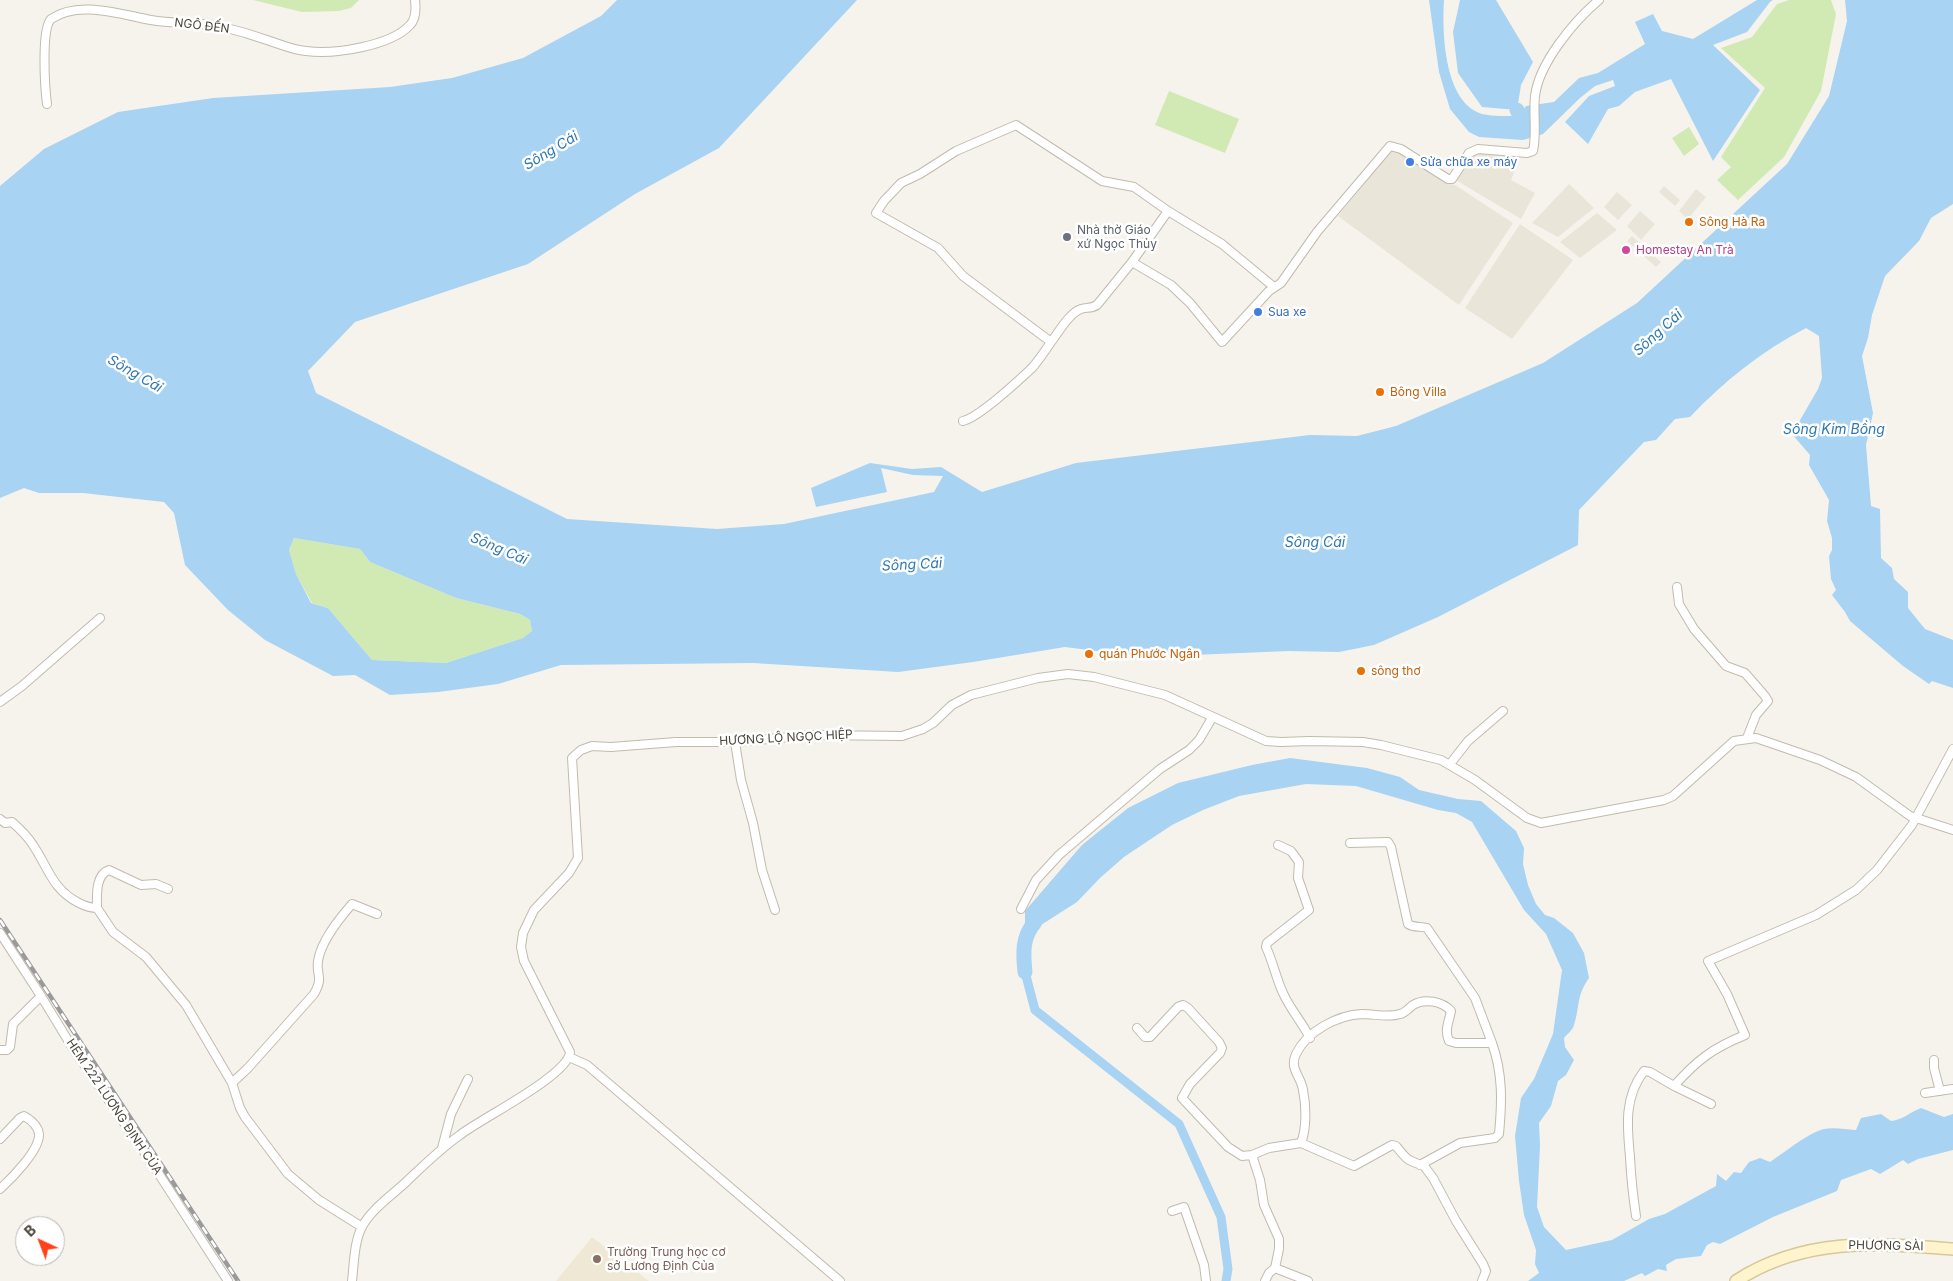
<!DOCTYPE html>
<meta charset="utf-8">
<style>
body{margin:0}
#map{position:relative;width:1953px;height:1281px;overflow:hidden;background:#f6f3ec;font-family:Inter,sans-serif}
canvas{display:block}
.north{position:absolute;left:15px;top:1216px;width:50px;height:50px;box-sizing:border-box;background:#fff;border:1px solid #b7b4b0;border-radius:50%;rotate:317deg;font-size:14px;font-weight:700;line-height:20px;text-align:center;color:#4b4439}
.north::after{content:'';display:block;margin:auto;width:18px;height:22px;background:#fe411a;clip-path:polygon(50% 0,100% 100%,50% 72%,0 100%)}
</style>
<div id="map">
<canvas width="1953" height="1281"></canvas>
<div class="north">B</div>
</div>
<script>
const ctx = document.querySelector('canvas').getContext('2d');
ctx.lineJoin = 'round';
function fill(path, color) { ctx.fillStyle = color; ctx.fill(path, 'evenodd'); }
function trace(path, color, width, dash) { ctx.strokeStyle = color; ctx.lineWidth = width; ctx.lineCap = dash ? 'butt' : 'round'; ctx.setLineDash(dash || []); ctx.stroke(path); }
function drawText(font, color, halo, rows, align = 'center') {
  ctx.font = font + ' Inter,sans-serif'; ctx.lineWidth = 5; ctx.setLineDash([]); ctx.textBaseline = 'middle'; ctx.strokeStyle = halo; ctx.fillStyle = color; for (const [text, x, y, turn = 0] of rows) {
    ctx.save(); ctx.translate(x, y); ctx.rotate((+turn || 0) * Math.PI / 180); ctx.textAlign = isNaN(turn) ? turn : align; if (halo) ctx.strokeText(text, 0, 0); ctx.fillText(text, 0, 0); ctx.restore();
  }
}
fill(new Path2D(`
 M 1393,149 L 1451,184 L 1455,185 L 1513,223 L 1459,305 L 1338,216 Z
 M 1479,153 L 1520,156 L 1511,180 L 1535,193 L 1521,219 L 1454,179 L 1471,155 Z
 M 1569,184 L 1594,208 L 1558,237 L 1532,223 Z
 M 1664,186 L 1680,200 L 1675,206 L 1659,192 Z
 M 1696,189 L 1706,197 L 1688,219 L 1679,211 Z
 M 1617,192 L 1632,205 L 1618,220 L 1604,207 Z
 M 1640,211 L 1655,224 L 1641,240 L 1627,226 Z
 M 1597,213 L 1617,230 L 1580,258 L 1560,242 Z
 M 1520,224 L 1573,260 L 1512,339 L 1465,308 Z
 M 1632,236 L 1661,262 L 1656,267 L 1627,241 Z`), '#eae5d9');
fill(new Path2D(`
 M 592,1237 L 649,1281 L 556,1281 Z`), '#efe8d5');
fill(new Path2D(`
 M 253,0 L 359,0 L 351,8 L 339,11 L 302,12 Z
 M 1789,0 L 1831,0 L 1836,14 L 1821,91 L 1784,157 L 1738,200 L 1717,180 L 1731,167 L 1721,157 L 1765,88 L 1721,48 L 1752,37 L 1777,4 Z
 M 1169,91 L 1239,119 L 1225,153 L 1155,125 Z
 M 1689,127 L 1699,144 L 1684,156 L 1672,138 Z
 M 294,538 L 360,549 L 370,562 L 456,598 L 520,614 L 530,620 L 532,631 L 523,638 L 446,663 L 372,660 L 328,608 L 312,603 L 296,574 L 289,550 Z`), '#d1eab4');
fill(new Path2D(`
 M 617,0 L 857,0 L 719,148 L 635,194 L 528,264 L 355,322 L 308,371 L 316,393 L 567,519 L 717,529 L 784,524 L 934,492 L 943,476 L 913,475 L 881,468 L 887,492 L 816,507 L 811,488 L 870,463 L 912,469 L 941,467 L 982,492 L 1076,463 L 1310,435 L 1357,436 L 1396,426 L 1543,363 L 1637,303 L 1787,164 L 1829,96 L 1847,21 L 1845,0 L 1953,0 L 1953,204 L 1931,218 L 1919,241 L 1885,276 L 1872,315 L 1868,338 L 1862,356 L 1873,413 L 1866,445 L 1871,506 L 1880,509 L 1881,558 L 1892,568 L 1894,579 L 1908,592 L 1908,608 L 1925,629 L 1953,640 L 1953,688 L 1932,681 L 1929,684 L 1903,666 L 1850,621 L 1845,612 L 1832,595 L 1836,590 L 1831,579 L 1829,556 L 1832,550 L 1832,538 L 1827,521 L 1829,500 L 1809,465 L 1810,455 L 1792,434 L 1818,389 L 1822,378 L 1819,336 L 1806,328 C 1762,351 1724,381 1690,417 L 1675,419 L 1656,440 L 1644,442 L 1579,510 L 1578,545 L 1438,617 L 1374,645 L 1339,652 L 1289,651 L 1145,657 L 1065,647 L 973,662 L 898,672 L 753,663 L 561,665 L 498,684 L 438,692 L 390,695 L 355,675 L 333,676 L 265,640 L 228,610 L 185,565 L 174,513 L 164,502 L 83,493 L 39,493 L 24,488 L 0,498 L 0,186 L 44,149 L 118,112 L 213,98 L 390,87 L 452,78 L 523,58 L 601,16 ZM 294,538 L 360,549 L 370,562 L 456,598 L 520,614 L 530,620 L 532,631 L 523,638 L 446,663 L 372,660 L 328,608 L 311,603 L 296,574 L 289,550 Z
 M 1429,0 L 1444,0 C 1442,32 1444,96 1477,112 C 1486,117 1509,116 1519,116 L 1526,106 L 1554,102 L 1579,78 L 1598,73 L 1645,44 L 1635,22 L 1653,14 L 1662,31 L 1693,39 L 1757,0 L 1773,0 L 1770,2 L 1747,32 L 1713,45 L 1760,90 L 1713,161 L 1671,79 L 1635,92 L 1619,106 L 1608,109 L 1588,144 L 1565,122 L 1589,96 L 1615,86 L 1613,80 L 1595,86 L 1580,98 L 1543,134 L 1523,140 L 1479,137 L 1469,132 L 1450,109 L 1439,72 Z
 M 1460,0 L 1496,0 L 1533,62 L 1521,85 L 1517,110 L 1482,107 L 1458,73 L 1453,32 Z
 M 1290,758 L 1367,768 L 1400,777 L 1419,790 L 1458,799 L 1481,801 L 1516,831 L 1524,848 L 1523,864 L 1528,885 L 1536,904 L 1545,915 L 1554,918 L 1573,933 L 1584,953 L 1589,978 C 1576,996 1580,1007 1574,1025 C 1573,1030 1567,1034 1564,1038 L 1565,1047 L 1574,1060 L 1566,1075 L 1558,1081 L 1551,1106 L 1539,1123 L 1540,1146 L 1537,1207 L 1544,1227 L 1566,1250 L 1612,1240 L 1649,1219 L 1665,1214 L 1716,1186 L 1717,1174 L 1726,1181 L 1734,1172 L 1741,1173 L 1749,1162 L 1760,1158 L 1770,1162 C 1784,1153 1809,1132 1824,1129 C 1833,1127 1846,1129 1856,1130 L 1861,1118 L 1881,1114 L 1891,1121 C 1903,1120 1910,1112 1921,1108 L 1944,1117 L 1953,1114 L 1953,1150 L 1918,1159 L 1908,1164 L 1903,1160 L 1880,1174 L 1871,1169 L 1841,1180 L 1837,1191 L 1773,1217 L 1720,1244 L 1713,1242 L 1707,1245 L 1701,1256 L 1676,1259 L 1666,1265 L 1667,1271 L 1658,1269 L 1645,1276 L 1642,1273 L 1624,1281 L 1528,1281 L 1539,1273 L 1535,1264 L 1536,1250 L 1524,1215 L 1519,1181 L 1515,1136 L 1521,1098 L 1534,1079 L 1553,1034 L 1562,970 L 1546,934 L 1524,910 L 1472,822 L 1456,813 L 1438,810 L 1356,786 L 1306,784 L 1239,796 L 1203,810 L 1172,825 L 1124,857 L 1100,878 L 1077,902 L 1041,925 L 1032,939 L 1025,972 L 1025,911 L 1082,845 L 1128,808 L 1178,783 L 1252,765 Z`), '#a8d3f3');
trace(new Path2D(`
 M 1025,972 L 1035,1010 L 1179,1124 L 1221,1217 L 1228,1269 L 1226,1281`), '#a8d3f3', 9);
trace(new Path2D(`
 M 1517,110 L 1520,116 L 1517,129
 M 1025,972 C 1023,953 1022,937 1035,922`), '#a8d3f3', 15);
const street = new Path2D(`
 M 47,104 C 45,89 41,29 51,19 C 78,0 119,14 151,20 C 173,24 196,22 219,26 C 236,30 253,35 270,41 C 282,45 293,50 306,51 C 333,55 391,46 410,25 C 416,19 416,8 415,0
 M 1132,262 L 1168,211
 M 1274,287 L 1222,244 L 1168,211 L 1134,187 L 1102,181 L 1016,125 L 956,151 L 920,174 L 901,183 L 884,201 L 876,213 L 938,248 L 963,276 L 1051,342 C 1059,332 1069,313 1081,309 C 1087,307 1091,309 1097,305 L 1132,262 L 1171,285 L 1190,303 L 1222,342 L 1269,291 L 1281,283 L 1317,232 L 1390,146 L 1401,149 L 1448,179 L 1452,179 L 1469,153 L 1478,149 L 1527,153 L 1533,151 C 1537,133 1533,114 1535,96 C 1539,63 1574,21 1599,0
 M 963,421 C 980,417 1018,381 1032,368 C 1039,360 1045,351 1051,342
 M 1677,587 L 1679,604 L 1694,629 L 1726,666 L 1745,673 L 1765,696 L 1768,701 L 1756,715 L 1747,738
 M 0,702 L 22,686 L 100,618
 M 735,742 L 741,780 L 753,823 L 762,870 L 775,910
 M 1450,764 L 1468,741 L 1503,711
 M 0,819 L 5,823 L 12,822 C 20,829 28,837 33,845 C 49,869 52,889 79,903 C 85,906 90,908 97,908 L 113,932 L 146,957 L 186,1005 L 232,1083 L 240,1108 L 245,1117 L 288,1174 L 319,1200 L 362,1227
 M 1350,843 L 1388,842 L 1391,847 L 1408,924 C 1414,928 1421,926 1427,928 L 1475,998 L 1492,1043
 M 1278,845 L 1291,851 L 1299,862 L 1298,878 L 1309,910 L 1267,943 L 1266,947 C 1273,962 1276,978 1283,993 C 1290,1009 1302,1022 1310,1038
 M 97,908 C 97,896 95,875 109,870 L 141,885 L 156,884 L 168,889
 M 1021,909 L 1036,880 L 1059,855 L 1160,769 L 1189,750 L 1199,740 L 1212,718
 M 0,933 L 41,996 L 72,1047 L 155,1168 L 228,1281
 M 1137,1028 L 1145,1037 L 1150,1037 L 1178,1007 L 1183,1005 L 1188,1008 L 1219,1042 L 1222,1048 L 1220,1053 L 1190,1084 L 1182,1098 L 1228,1147 L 1242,1156 L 1252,1155 L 1269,1148 L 1301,1143 L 1354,1166 L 1392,1145 L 1396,1146 C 1408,1161 1407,1160 1424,1166 L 1433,1178 L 1456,1221 L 1483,1264 L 1486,1271 L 1482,1281
 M 0,1050 L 7,1050 L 10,1047 L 13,1024 L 41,996
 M 569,1057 L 587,1065 L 840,1281
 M 1934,1060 L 1934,1068 L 1940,1091
 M 232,1083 L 248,1068 L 314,994 C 324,976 316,977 318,961 C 321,941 339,919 352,904 L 377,914
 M 1674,1086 L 1711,1104
 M 1925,1093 L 1953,1089
 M 0,1139 L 20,1118 L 24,1116 C 31,1120 38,1126 39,1134 C 40,1150 11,1179 0,1189
 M 1301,1143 C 1307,1128 1306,1105 1303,1090 C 1301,1076 1289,1069 1296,1054 C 1307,1031 1338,1015 1362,1014 C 1375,1014 1388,1018 1400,1014 C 1405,1013 1409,1008 1413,1005 C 1424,998 1442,1001 1451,1011 C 1449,1022 1444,1030 1449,1041 L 1456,1043 L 1492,1043 C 1503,1074 1502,1102 1499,1134 L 1495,1138 L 1460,1143 L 1420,1165
 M 442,1148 L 451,1114 L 468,1079
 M 1252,1155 L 1260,1180 L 1264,1205 L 1279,1239 L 1279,1249 L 1275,1268 L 1308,1281
 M 1172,1211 L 1184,1207 L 1204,1265 L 1206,1281
 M 1636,1216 C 1633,1196 1631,1177 1630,1157 C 1627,1126 1624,1097 1644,1071 L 1650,1072 L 1674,1086 C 1697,1060 1713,1048 1745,1035 L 1727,994 L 1708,961 L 1816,915 L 1856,890 L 1877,870 L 1912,825 L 1953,749
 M 352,1281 C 354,1264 354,1240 363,1225 C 373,1208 391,1196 406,1182 C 423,1166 440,1149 460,1135 C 480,1119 569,1075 570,1052 L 524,961 L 521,947 L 523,933 L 534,910 L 569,873 L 578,858 L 572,758 L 581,750 L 592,746 L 611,747 L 676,742 L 735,742 L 812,735 L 902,736 L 923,729 L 933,723 L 952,705 L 971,695 L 1038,678 L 1068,674 L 1094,677 L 1165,695 L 1266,741 L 1281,742 L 1309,741 L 1363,742 L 1381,745 L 1441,760 L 1475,780 L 1527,818 L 1541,823 L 1664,800 L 1673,796 L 1734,741 L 1756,738 L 1820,760 L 1856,777 L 1910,816 L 1953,830
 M 1265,1281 L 1269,1273 L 1275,1268`);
const secondary = new Path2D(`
 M 1736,1281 C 1804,1237 1876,1243 1953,1249`);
trace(street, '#c2bbad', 10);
trace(secondary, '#d6c89b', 14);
trace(street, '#fff', 8);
trace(secondary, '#fff4cc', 11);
const rail = new Path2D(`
 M 0,920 L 238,1281`);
trace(rail, '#9a9a9a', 4.5);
trace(rail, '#fff', 2.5, [8]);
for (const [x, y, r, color] of [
 [1410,162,5,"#3f7fe0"],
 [1689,222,5,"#e8710a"],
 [1067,237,5,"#6b7280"],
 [1626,250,5,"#d1479c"],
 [1258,312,5,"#3f7fe0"],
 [1380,392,5,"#e8710a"],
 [1089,654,5,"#e8710a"],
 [1361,671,5,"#e8710a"],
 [597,1259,5,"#8d6e63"]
]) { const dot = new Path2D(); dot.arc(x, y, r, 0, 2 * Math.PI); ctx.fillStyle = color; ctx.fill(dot); trace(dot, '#fff', 2); }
drawText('12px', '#4b4439', '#fff', [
 ["NGÔ ĐẾN",202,26,7],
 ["HƯƠNG LỘ NGỌC HIỆP",786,738,-3],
 ["HẺM 222 LƯƠNG ĐỊNH CỦA",114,1107,56],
 ["PHƯƠNG SÀI",1886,1246,1]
]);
drawText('12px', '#366cbe', '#fff', [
 ["Sửa chữa xe máy",1420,162],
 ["Sua xe",1268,312]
], 'left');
drawText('12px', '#c56008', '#fff', [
 ["Sông Hà Ra",1699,222],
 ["Bông Villa",1390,392],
 ["quán Phước Ngân",1099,654],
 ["sông thơ",1371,671]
], 'left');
drawText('12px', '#5b616d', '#fff', [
 ["Nhà thờ Giáo",1077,230],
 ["xứ Ngọc Thủy",1077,244]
], 'left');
drawText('12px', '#b23c85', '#fff', [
 ["Homestay An Trà",1636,250]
], 'left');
drawText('12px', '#785e54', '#fff', [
 ["Trường Trung học cơ",607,1252],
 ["sở Lương Định Của",607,1266]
], 'left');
drawText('italic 14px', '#2d78b2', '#fff', [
 ["Sông Cái",551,151,-31],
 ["Sông Cái",1658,333,-42],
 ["Sông Cái",135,374,30],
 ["Sông Kim Bồng",1834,430],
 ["Sông Cái",1315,543],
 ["Sông Cái",499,549,23],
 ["Sông Cái",912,565,-3]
]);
</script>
